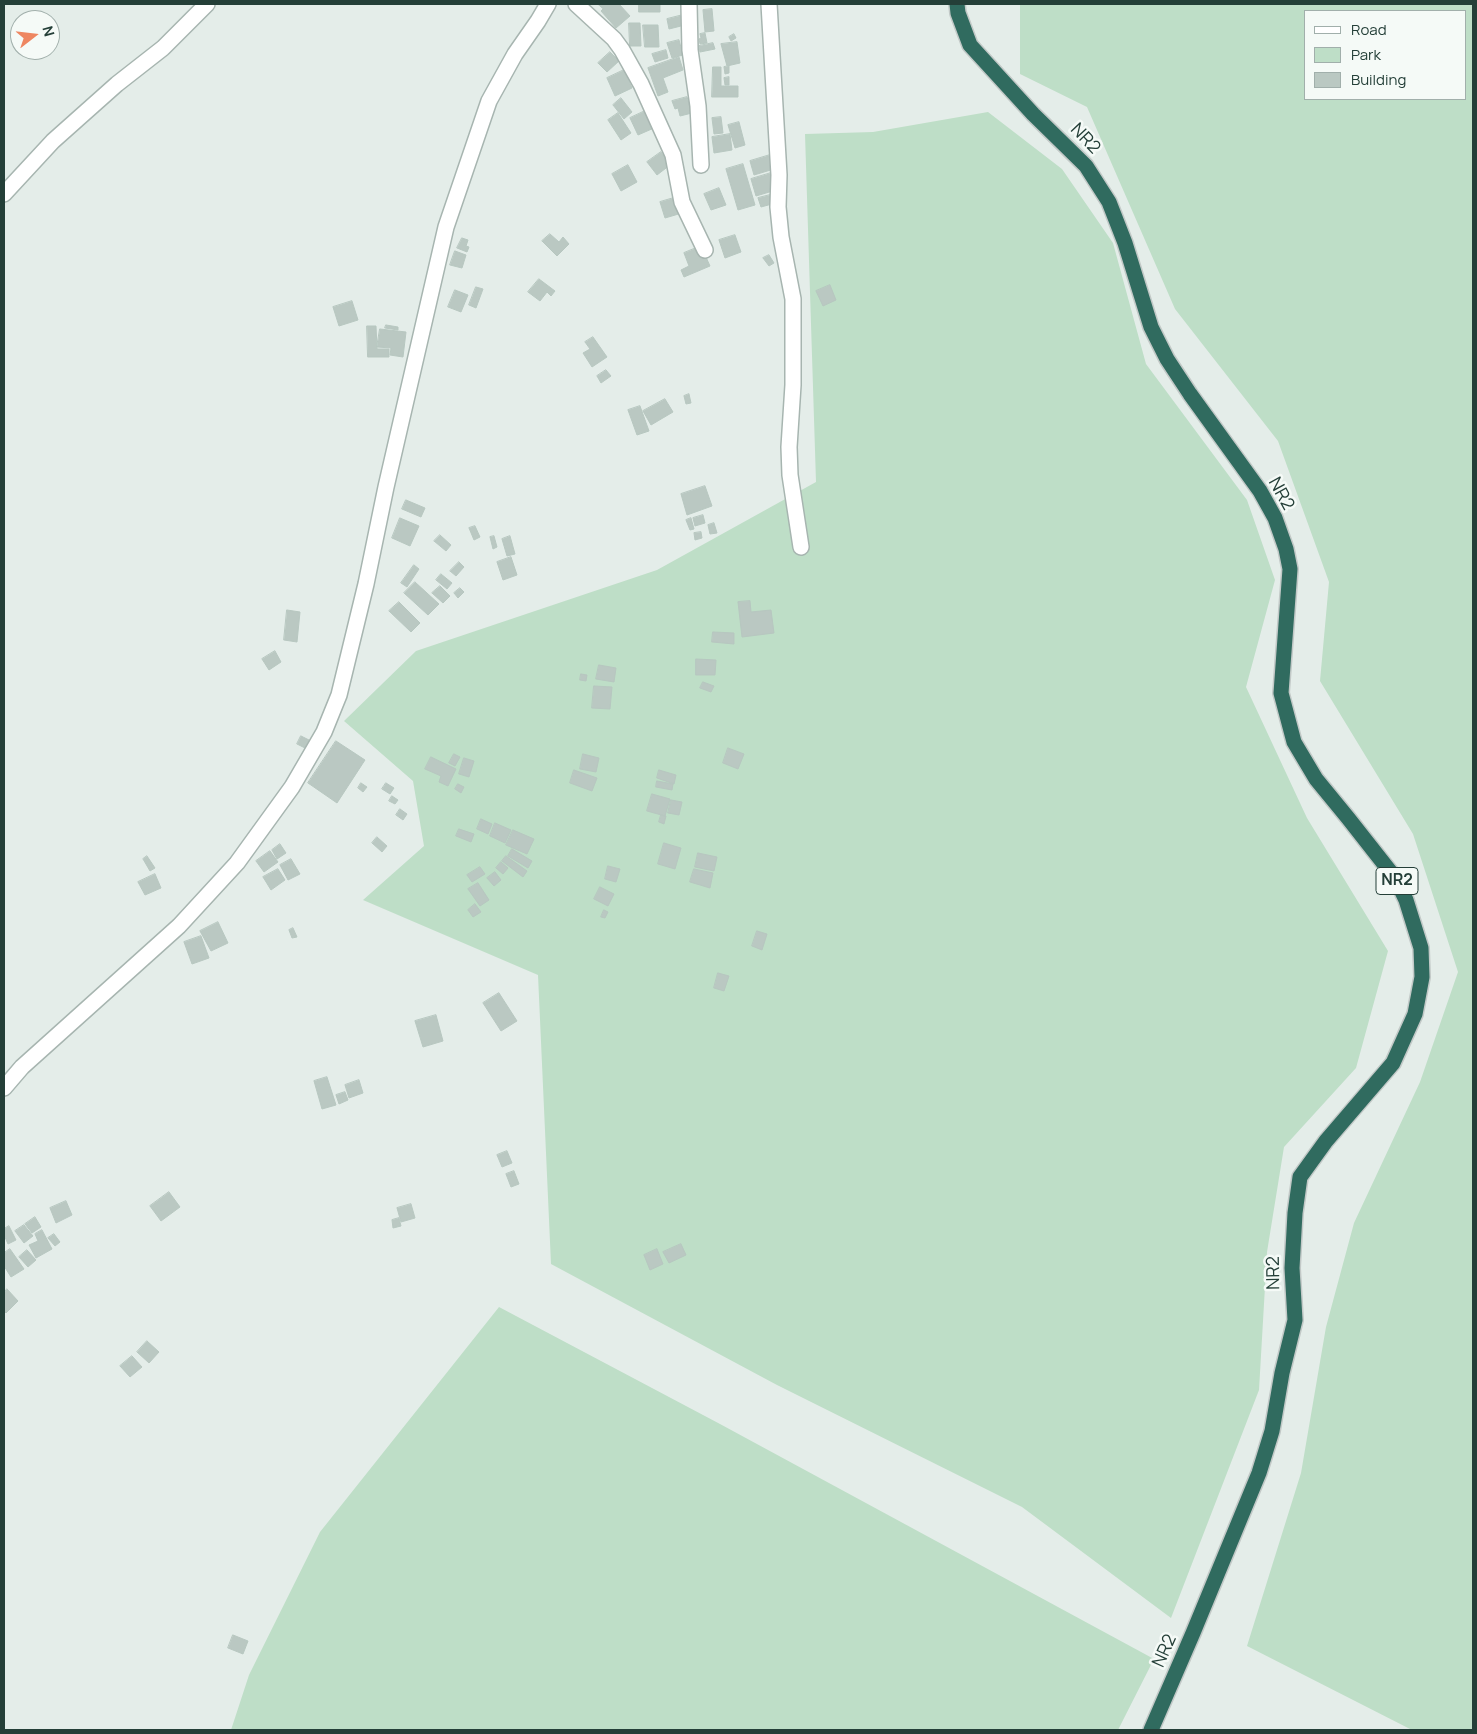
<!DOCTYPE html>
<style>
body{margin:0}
#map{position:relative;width:1477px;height:1734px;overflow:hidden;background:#e4ede9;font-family:Manrope,sans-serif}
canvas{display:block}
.frame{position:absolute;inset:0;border:5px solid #243f38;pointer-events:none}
.legend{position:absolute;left:1304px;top:10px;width:162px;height:90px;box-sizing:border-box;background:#f5faf7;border:1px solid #a1afab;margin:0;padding:6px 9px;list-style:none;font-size:15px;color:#243f38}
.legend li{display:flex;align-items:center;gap:10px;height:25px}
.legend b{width:25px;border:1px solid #a1afab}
.north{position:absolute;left:10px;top:10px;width:50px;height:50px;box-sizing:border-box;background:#f5faf7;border:1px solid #a1afab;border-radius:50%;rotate:74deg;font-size:14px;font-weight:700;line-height:20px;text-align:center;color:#243f38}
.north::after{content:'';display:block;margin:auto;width:18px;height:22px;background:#ee8661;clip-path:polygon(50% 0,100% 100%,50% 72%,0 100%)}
</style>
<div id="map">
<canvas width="1477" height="1734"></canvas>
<div class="frame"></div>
<ul class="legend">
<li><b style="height:6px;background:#fff"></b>Road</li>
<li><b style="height:14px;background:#bedec7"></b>Park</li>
<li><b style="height:14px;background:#bac8c2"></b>Building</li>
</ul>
<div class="north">N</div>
</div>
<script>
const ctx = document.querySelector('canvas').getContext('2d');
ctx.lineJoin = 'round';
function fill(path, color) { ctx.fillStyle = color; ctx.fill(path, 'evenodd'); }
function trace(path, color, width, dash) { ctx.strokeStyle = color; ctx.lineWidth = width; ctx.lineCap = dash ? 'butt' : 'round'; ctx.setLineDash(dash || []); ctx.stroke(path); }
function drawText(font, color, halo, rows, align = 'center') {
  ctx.font = font + ' Manrope,sans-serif'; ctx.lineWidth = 5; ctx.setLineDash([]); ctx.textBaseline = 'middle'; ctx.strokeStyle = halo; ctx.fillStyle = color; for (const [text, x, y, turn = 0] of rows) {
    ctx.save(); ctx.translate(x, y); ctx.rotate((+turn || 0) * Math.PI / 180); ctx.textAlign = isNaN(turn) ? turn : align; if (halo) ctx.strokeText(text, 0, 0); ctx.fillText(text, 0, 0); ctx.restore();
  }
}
fill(new Path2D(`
 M 1020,4 L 1473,4 L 1473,1730 L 1412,1730 L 1247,1646 L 1301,1473 L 1326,1327 L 1354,1223 L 1420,1082 L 1458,972 L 1413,834 L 1320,681 L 1329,582 L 1278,441 L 1175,309 L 1087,107 L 1020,74 ZM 1306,11 L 1466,11 L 1466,99 L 1306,99 Z
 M 988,112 L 1062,169 L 1113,243 L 1146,364 L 1247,500 L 1275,580 L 1246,687 L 1307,818 L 1388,951 L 1356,1068 L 1284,1147 L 1267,1252 L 1259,1390 L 1171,1618 L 1022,1507 L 777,1385 L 551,1264 L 538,975 L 363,900 L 424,846 L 413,781 L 344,721 L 416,651 L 657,570 L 816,482 L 805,134 L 873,132 Z
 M 499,1307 L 720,1424 L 1154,1659 L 1118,1730 L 231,1730 L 249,1675 L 320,1532 Z`), '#bedec7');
const building = new Path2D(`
 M 598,4 L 619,4 L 630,16 L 616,28 L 601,11 L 603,9 Z
 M 639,4 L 660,4 L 660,12 L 639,12 Z
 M 712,9 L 714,31 L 705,32 L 703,10 Z
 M 683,15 L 685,25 L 669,29 L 667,19 Z
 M 629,23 L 640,23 L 641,46 L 630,46 Z
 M 643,25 L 658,25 L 659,47 L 645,47 Z
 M 705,33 L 707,43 L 700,44 L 699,39 L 701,38 L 700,34 Z
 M 734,34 L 736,38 L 731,41 L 729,37 Z
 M 679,40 L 683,55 L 672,58 L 667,43 Z
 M 737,42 L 740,63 L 727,66 L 721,44 Z
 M 713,43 L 715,49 L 700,52 L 699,46 Z
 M 666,50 L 668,58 L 655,62 L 652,54 Z
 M 610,52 L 619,61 L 607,72 L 598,63 Z
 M 679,57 L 683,70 L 663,78 L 668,92 L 658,96 L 648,68 Z
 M 729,66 L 729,73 L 725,74 L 724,67 Z
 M 713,67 L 721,67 L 721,86 L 738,86 L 738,97 L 712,97 Z
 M 624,70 L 632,88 L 615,96 L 607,78 Z
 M 729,77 L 729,85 L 725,85 L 724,78 Z
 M 687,97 L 692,113 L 680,116 L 678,108 L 675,109 L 672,101 Z
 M 621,98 L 632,112 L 624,119 L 613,105 Z
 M 645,111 L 654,128 L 638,135 L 630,118 Z
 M 618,113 L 631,133 L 621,140 L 608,120 Z
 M 721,117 L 723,133 L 714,134 L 712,118 Z
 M 739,122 L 745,145 L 735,148 L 728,125 Z
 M 730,134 L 732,150 L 714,153 L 712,137 Z
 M 661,152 L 670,165 L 657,175 L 647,162 Z
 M 770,155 L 774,169 L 754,175 L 750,161 Z
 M 743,164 L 755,205 L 738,210 L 726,169 Z
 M 628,165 L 637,182 L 621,191 L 612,174 Z
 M 771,173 L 776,190 L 756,196 L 751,179 Z
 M 719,188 L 726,205 L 711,210 L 704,194 Z
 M 770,195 L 772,204 L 761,207 L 758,198 Z
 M 677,197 L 682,213 L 665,218 L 660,202 Z
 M 550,234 L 559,242 L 563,237 L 569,244 L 557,256 L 542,241 Z
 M 735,235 L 741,252 L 725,258 L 719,240 Z
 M 462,238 L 468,240 L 466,246 L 469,247 L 467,252 L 457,248 Z
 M 701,246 L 710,266 L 684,277 L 681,270 L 689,266 L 684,253 Z
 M 455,251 L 466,255 L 462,268 L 450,265 Z
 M 769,255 L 774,263 L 769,266 L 763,258 Z
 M 539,279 L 555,291 L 551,296 L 547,292 L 540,301 L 528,292 Z
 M 830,285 L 836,300 L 823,306 L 816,291 Z
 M 476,287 L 483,289 L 476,308 L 469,305 Z
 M 455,290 L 468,295 L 461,312 L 448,307 Z
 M 352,301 L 358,320 L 339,326 L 333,307 Z
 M 386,325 L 398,327 L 398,330 L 385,328 Z
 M 367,326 L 376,326 L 377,349 L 389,349 L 389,357 L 368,357 Z
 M 380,329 L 406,332 L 403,357 L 390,355 L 391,348 L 377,347 Z
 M 593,337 L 607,357 L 592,367 L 583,353 L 590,349 L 585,342 Z
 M 606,370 L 611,376 L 601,383 L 597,376 Z
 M 689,394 L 691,403 L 686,404 L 684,396 Z
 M 665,399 L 673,412 L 651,425 L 643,411 Z
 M 640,406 L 649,431 L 637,435 L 628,410 Z
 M 705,486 L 712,506 L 687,515 L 681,494 Z
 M 406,500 L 425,508 L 421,517 L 402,509 Z
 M 703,515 L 705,523 L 695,526 L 693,518 Z
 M 400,518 L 419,526 L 410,546 L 392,538 Z
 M 691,518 L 694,529 L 690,530 L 686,520 Z
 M 714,523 L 717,533 L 710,534 L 708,525 Z
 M 475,526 L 480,537 L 474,540 L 469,528 Z
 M 701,532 L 702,538 L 695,540 L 694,533 Z
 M 440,535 L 451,545 L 446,551 L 434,541 Z
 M 494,536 L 497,547 L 493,549 L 490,537 Z
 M 510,536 L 515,554 L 507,556 L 502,539 Z
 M 511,557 L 517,575 L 503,580 L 497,562 Z
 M 459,562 L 464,567 L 456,576 L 450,571 Z
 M 414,565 L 419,569 L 407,587 L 401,583 Z
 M 441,574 L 452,583 L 447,589 L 436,580 Z
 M 415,582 L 439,604 L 428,615 L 404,593 Z
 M 440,586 L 450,596 L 443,603 L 432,593 Z
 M 460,588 L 464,592 L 458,598 L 454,593 Z
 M 750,601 L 751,612 L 771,610 L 774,633 L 742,637 L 738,602 Z
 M 399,602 L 420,623 L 411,632 L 389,611 Z
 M 287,610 L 300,612 L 297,642 L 284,640 Z
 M 713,632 L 734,633 L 734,644 L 712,642 Z
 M 275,651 L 281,662 L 269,670 L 262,659 Z
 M 696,659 L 716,660 L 715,675 L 696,675 Z
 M 599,665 L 616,668 L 614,682 L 596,679 Z
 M 581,674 L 587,675 L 586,681 L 580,680 Z
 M 703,682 L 714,686 L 711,692 L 700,688 Z
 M 594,686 L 612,687 L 610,709 L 592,708 Z
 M 301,736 L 309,740 L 305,748 L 297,744 Z
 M 336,741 L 365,760 L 337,803 L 308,783 Z
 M 728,748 L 744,754 L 738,769 L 723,763 Z
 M 454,754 L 460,757 L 455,766 L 449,763 Z
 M 583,754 L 599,758 L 596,772 L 580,769 Z
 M 431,757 L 456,769 L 448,786 L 439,782 L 441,776 L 425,769 Z
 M 464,758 L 474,761 L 469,777 L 459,774 Z
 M 574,770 L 597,778 L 592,791 L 570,783 Z
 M 659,770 L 676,775 L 674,784 L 657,778 Z
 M 657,781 L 673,784 L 672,790 L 656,787 Z
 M 361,783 L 367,787 L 363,792 L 358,788 Z
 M 386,783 L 394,788 L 390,794 L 382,789 Z
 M 458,784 L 464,787 L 461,793 L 455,789 Z
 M 652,794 L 670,799 L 665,816 L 647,811 Z
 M 392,796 L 398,800 L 395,804 L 389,801 Z
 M 671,800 L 682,802 L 679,815 L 668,813 Z
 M 400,809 L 407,814 L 403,820 L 396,815 Z
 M 661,815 L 666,816 L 664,824 L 659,822 Z
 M 481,819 L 492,824 L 488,834 L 477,829 Z
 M 495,823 L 511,830 L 505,843 L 490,836 Z
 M 459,829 L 474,834 L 471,842 L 456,836 Z
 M 513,830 L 534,839 L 527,854 L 506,845 Z
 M 377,837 L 387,846 L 382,852 L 372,843 Z
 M 664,843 L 681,848 L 675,869 L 658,864 Z
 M 280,844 L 286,853 L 277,859 L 272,850 Z
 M 512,849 L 532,861 L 528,868 L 508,856 Z
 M 270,851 L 278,862 L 264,872 L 256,861 Z
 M 698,853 L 717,857 L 714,871 L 695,867 Z
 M 147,856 L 155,868 L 150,871 L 143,859 Z
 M 506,856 L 527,871 L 523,877 L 502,861 Z
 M 291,859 L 300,874 L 288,880 L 280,865 Z
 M 501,862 L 508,868 L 503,874 L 496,868 Z
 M 608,866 L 620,869 L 616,882 L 605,879 Z
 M 480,867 L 485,874 L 472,882 L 467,875 Z
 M 278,869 L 285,880 L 271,890 L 263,877 Z
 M 694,869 L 713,873 L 710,888 L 690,882 Z
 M 495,872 L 501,880 L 494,886 L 487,878 Z
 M 155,874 L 161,888 L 145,895 L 138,882 Z
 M 478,883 L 489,900 L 480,906 L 468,889 Z
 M 600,887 L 614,894 L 608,906 L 594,899 Z
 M 475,904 L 481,912 L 473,917 L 468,910 Z
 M 604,910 L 608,912 L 605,918 L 601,917 Z
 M 218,922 L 228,943 L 211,951 L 200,931 Z
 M 293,928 L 297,937 L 292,938 L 289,930 Z
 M 757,931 L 767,934 L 762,950 L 752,946 Z
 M 201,936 L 209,958 L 192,964 L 184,942 Z
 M 718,973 L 729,976 L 724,991 L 714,988 Z
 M 499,993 L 517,1021 L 501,1031 L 483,1003 Z
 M 436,1015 L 443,1041 L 423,1047 L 415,1021 Z
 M 327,1077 L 336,1105 L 322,1109 L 314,1081 Z
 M 359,1080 L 363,1093 L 349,1098 L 345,1085 Z
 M 345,1092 L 348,1100 L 339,1104 L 336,1095 Z
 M 507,1151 L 512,1163 L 502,1167 L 497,1155 Z
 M 514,1171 L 519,1184 L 511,1187 L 506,1174 Z
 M 169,1192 L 180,1207 L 161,1221 L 150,1206 Z
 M 66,1201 L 72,1215 L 56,1223 L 50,1208 Z
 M 411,1204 L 415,1218 L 401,1222 L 397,1208 Z
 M 35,1217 L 41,1227 L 32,1233 L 25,1224 Z
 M 399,1218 L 401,1226 L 393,1228 L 392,1220 Z
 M 24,1225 L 33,1236 L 24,1243 L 15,1231 Z
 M 9,1226 L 16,1240 L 8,1244 L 4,1235 L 4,1229 Z
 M 42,1230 L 52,1249 L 36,1258 L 29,1245 L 38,1241 L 35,1234 Z
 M 54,1234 L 60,1242 L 55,1246 L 48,1238 Z
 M 681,1244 L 686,1255 L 669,1263 L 663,1252 Z
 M 10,1249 L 24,1269 L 11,1277 L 4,1266 L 4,1253 Z
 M 657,1249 L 663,1264 L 650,1270 L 644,1255 Z
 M 27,1250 L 36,1260 L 28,1267 L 19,1257 Z
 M 7,1289 L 18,1301 L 6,1313 L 4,1311 L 4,1293 Z
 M 147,1341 L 159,1352 L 149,1363 L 137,1352 Z
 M 132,1356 L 142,1367 L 130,1377 L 120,1366 Z
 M 233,1635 L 248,1641 L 243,1654 L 228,1648 Z`);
fill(building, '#bac8c2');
trace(building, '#b7c7c0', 1);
const minor = new Path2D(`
 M 576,4 L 614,39 L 622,50 L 641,84 L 673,155 L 682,202 L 705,250
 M 689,4 L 690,50 L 698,106 L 701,165
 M 769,4 L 779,175 L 778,207 L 781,237 L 793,299 L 793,385 L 789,447 L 790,475 L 801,547
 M 4,194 L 53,141 L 117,84 L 163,48 L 207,4
 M 4,1088 L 22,1067 L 179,926 L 237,863 L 292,787 L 324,732 L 339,695 L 366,584 L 386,487 L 446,227 L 489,101 L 515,54 L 538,21 L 548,4`);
const highway = new Path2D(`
 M 957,4 L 958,13 L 970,45 L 1033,114 L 1086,166 L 1109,202 L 1125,243 L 1151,327 L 1167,359 L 1190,394 L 1260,491 L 1275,518 L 1286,549 L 1290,569 L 1281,693 L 1294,742 L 1316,779 L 1348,818 L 1396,879 L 1406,900 L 1421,948 L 1422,977 L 1415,1014 L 1393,1063 L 1326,1141 L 1300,1177 L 1295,1213 L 1292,1268 L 1295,1320 L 1282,1373 L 1272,1431 L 1259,1473 L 1193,1633 L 1151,1730`);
trace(minor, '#a7b5b0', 18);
trace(highway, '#c2c9c7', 18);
trace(minor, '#fff', 15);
trace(highway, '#306b5f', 15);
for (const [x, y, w] of [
 [1397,881,42]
]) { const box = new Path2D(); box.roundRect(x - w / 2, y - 13.5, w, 27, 4); ctx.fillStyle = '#f5faf7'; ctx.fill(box); trace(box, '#243f38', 1); }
drawText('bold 16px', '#243f38', null, [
 ["NR2",1397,881]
]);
drawText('18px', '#243f38', '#f5faf7', [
 ["NR2",1085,139,47],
 ["NR2",1281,494,61],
 ["NR2",1274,1273,-91],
 ["NR2",1165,1651,-66]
]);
</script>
